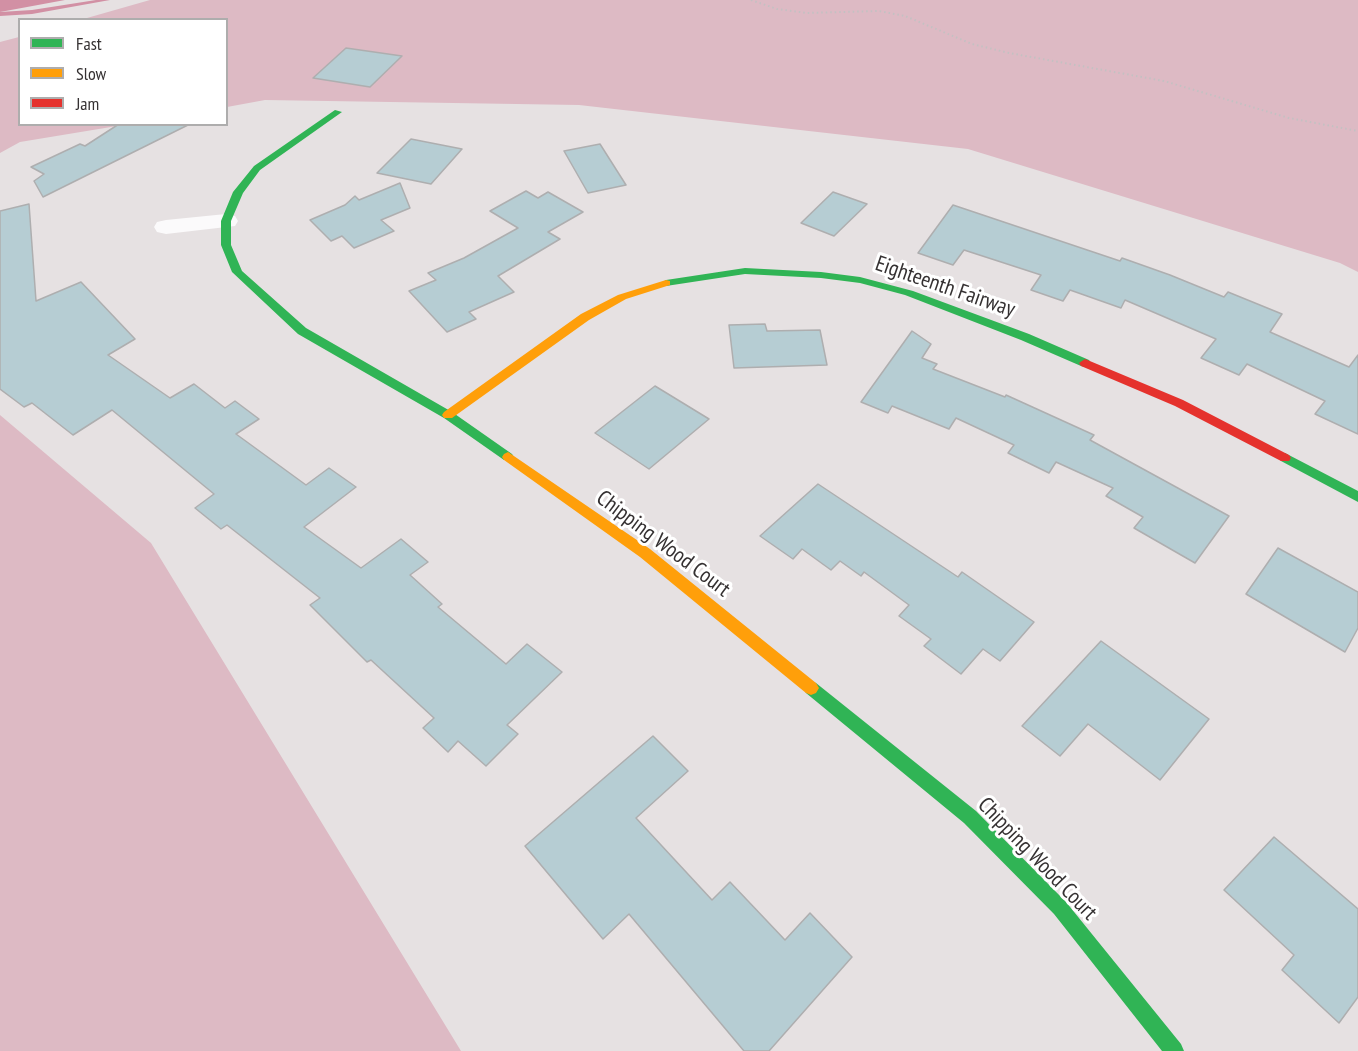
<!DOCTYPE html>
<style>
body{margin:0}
#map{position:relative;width:1358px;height:1051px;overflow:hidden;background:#e6e1e2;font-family:"PT Sans Narrow",sans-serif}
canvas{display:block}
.legend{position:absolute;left:18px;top:18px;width:210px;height:108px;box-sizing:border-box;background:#fff;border:2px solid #aeadad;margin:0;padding:8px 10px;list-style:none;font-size:18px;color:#353132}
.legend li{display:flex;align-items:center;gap:12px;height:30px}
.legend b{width:30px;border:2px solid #aeadad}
</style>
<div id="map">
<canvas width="1358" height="1051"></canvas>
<ul class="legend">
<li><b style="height:8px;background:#30b455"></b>Fast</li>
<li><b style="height:8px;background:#ff9f0a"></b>Slow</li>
<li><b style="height:8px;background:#e5322d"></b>Jam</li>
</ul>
</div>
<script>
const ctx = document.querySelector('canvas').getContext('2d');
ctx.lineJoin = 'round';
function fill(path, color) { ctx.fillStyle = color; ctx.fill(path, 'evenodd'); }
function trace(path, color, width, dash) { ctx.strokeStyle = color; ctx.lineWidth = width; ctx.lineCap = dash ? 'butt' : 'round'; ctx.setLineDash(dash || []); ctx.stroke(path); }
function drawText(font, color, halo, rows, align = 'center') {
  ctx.font = font + ' "PT Sans Narrow",sans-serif'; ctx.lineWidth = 6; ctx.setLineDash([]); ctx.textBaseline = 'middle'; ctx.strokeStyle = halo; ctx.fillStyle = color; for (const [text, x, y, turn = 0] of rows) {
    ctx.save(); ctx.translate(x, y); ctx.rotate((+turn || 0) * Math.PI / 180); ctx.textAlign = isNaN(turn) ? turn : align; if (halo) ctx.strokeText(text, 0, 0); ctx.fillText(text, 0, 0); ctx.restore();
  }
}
fill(new Path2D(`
 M 150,0 L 1358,0 L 1358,272 L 1340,263 L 968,149 L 579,105 L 265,100 L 227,107 L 226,20 L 80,20 Z
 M 19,37 L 20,124 L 123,125 L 20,142 L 0,153 L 0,42 Z
 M 0,415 L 151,543 L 461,1051 L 0,1051 Z`), '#ddbac4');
fill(new Path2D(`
 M 0,0 L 65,0 L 0,12 Z`), '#d290a4');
fill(new Path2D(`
 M 96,0 L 110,0 L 32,14 L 0,16 L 0,12 L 32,10 Z`), '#d290a4');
const building = new Path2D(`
 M 346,48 L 402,56 L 370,87 L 313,78 Z
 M 119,124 L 190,124 L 43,197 L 34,181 L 44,174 L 31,167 L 80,144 L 85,146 Z
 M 411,139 L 462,149 L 431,184 L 377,173 Z
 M 600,144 L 626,185 L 588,193 L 564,151 Z
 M 400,183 L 410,208 L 381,220 L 394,231 L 354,248 L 342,236 L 331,241 L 310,220 L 345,205 L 355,196 L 359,200 Z
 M 526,191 L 538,198 L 548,192 L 583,212 L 548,232 L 560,239 L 498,276 L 514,292 L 469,312 L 476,319 L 447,332 L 409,291 L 436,280 L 428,273 L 464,258 L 518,228 L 490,211 Z
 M 833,192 L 867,204 L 834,236 L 801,223 Z
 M 29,204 L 36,301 L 81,282 L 135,339 L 108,355 L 170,398 L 194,384 L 225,408 L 235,401 L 259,419 L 236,434 L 306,485 L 329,468 L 356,487 L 304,527 L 361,568 L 401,539 L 428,562 L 410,575 L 442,604 L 438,607 L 506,664 L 527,644 L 562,672 L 507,725 L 518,734 L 486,766 L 458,741 L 448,752 L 423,728 L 434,718 L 371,660 L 367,662 L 310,605 L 320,598 L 227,525 L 221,529 L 195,508 L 214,494 L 112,410 L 73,435 L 32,403 L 24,407 L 0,389 L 0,211 Z
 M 953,205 L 1120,261 L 1122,258 L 1170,275 L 1224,297 L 1228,292 L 1282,314 L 1270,332 L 1349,367 L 1358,355 L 1358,434 L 1315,414 L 1325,401 L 1247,364 L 1239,375 L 1201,358 L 1216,339 L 1125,300 L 1121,308 L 1070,290 L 1063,301 L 1031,290 L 1041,275 L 964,250 L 953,265 L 918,253 Z
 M 765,324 L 767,331 L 820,330 L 827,365 L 734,368 L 729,325 Z
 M 912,331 L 931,344 L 922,358 L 937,364 L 933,369 L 1005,397 L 1006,395 L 1094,435 L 1090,440 L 1229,516 L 1195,563 L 1134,528 L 1143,517 L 1106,496 L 1113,488 L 1056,462 L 1049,473 L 1008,453 L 1014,445 L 956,418 L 949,429 L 892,406 L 888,413 L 861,402 Z
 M 655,386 L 709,419 L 649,469 L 595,433 Z
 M 818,484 L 958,577 L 962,572 L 1034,622 L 1000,661 L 983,649 L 961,674 L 924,646 L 931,639 L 899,616 L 909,605 L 864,572 L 861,576 L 840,561 L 831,570 L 802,549 L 793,559 L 760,536 Z
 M 1278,548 L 1358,592 L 1358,628 L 1345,652 L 1246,594 Z
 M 1101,641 L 1209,719 L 1160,780 L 1088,724 L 1060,756 L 1022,726 Z
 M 653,736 L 688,771 L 636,818 L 712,900 L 730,882 L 785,940 L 810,913 L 852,957 L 769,1051 L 744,1051 L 629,914 L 603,939 L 525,846 Z
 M 1274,837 L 1358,909 L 1358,997 L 1339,1023 L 1282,970 L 1294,955 L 1224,890 Z`);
fill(building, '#b6cdd3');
trace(building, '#aeaeaf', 1.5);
trace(new Path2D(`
 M 751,0 L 777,9 L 807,13 L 879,11 L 905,16 L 972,44 L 1009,53 L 1164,81 L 1289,118 L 1358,131`), '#c3c1c2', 2, [1.5, 3]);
fill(new Path2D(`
 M 226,214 L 235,216 L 238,221 L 235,226 L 166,234 L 157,232 L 154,227 L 157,222 L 166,220 Z`), '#fbfafb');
fill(new Path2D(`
 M 335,110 L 342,112 L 260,170 L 243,193 L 231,221 L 231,245 L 242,271 L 306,328 L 452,412 L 512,454 L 514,457 L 512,460 L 504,460 L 444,418 L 298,334 L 232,272 L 221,245 L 221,221 L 233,192 L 254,166 Z
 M 745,268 L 821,272 L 860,277 L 913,291 L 1029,334 L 1089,360 L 1091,363 L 1085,367 L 1081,366 L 1021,340 L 905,295 L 860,283 L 821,278 L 745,274 L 666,286 L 661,283 L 666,280 Z
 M 1285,453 L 1358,491 L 1358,502 L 1281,461 L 1279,458 Z
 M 811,681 L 816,683 L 976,811 L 1066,902 L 1181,1044 L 1184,1051 L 1162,1051 L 1054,914 L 964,823 L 806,693 L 803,688 L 806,683 Z`), '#30b455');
fill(new Path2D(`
 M 666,280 L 670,281 L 670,285 L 626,299 L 589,320 L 452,418 L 444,418 L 442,415 L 444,412 L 581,314 L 618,295 Z
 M 508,452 L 650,549 L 816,683 L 819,688 L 816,693 L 811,695 L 806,693 L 640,557 L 504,460 L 502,457 L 504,454 Z`), '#ff9f0a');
fill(new Path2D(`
 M 1085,359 L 1183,400 L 1289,455 L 1291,458 L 1289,461 L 1281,461 L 1175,406 L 1081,366 L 1079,363 Z`), '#e5322d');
drawText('22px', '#353132', '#fff', [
 ["Eighteenth Fairway",945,287,19],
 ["Chipping Wood Court",663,544,37],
 ["Chipping Wood Court",1037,859,46]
]);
</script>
